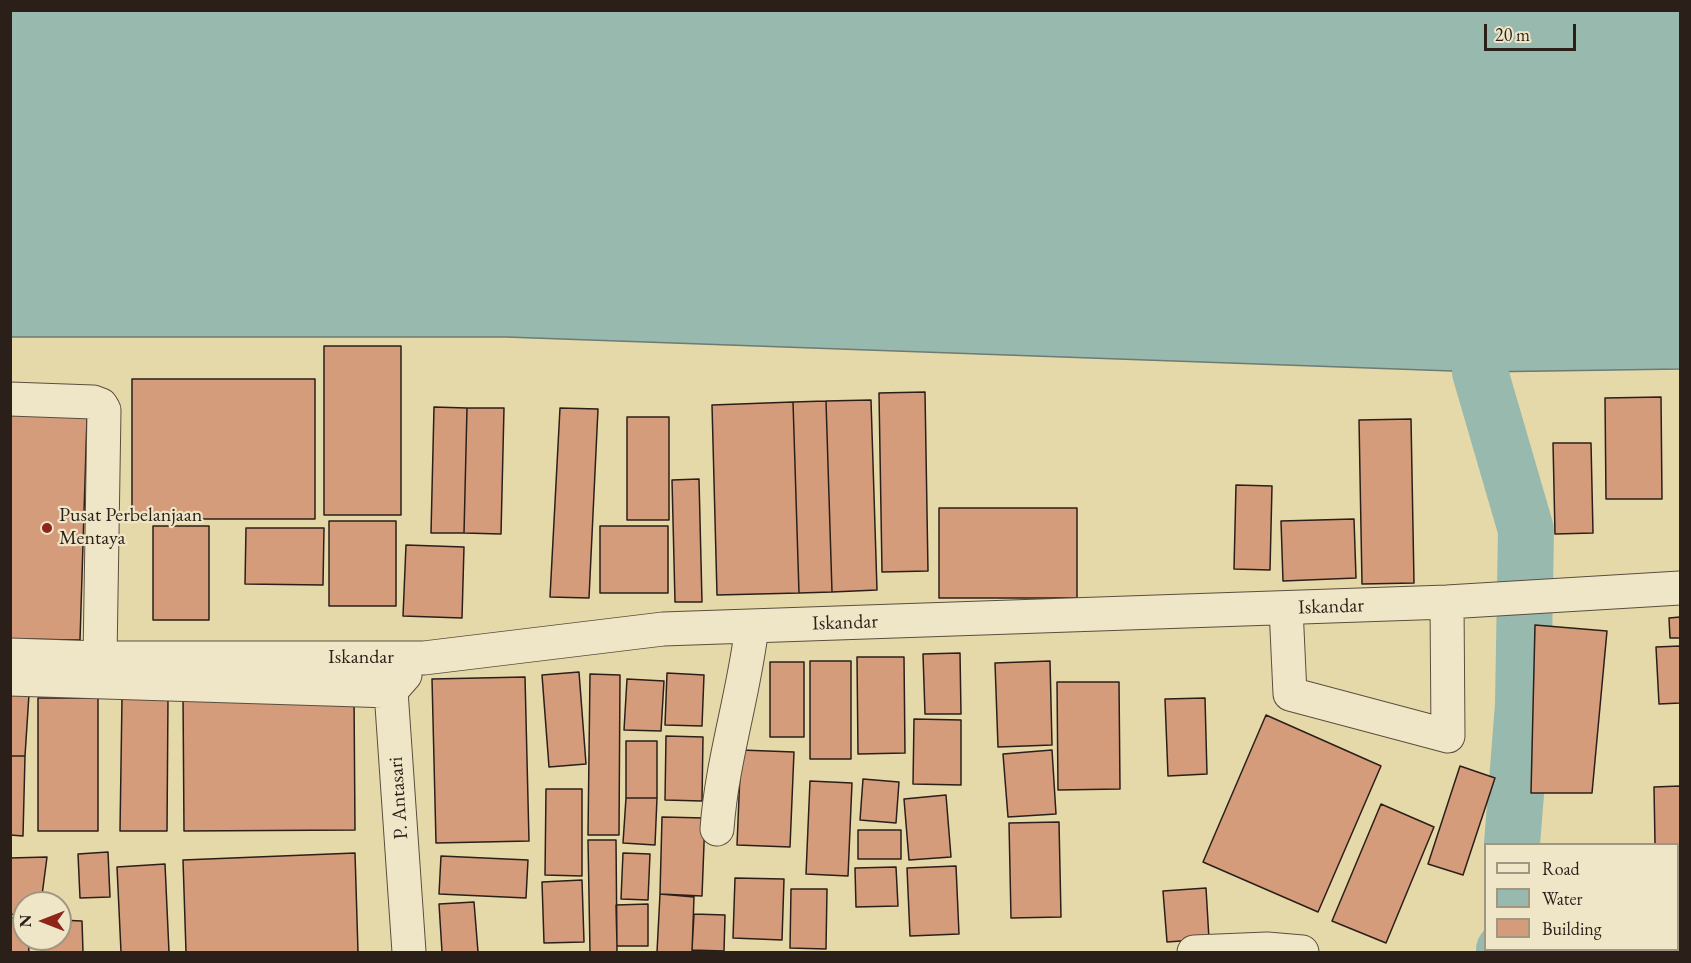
<!DOCTYPE html>
<style>
body{margin:0}
#map{position:relative;width:1691px;height:963px;overflow:hidden;background:#e6d9a9;font-family:"EB Garamond",serif}
canvas{display:block}
.frame{position:absolute;inset:0;border:12px solid #2b1f1a;pointer-events:none}
.legend{position:absolute;left:1484px;top:843px;width:195px;height:108px;box-sizing:border-box;background:#efe6c7;border:2px solid #a19682;margin:0;padding:8px 10px;list-style:none;font-size:18px;color:#2b1f1a}
.legend li{display:flex;align-items:center;gap:12px;height:30px}
.legend b{width:30px;border:2px solid #a19682}
.north{position:absolute;left:12px;top:891px;width:60px;height:60px;box-sizing:border-box;background:#efe6c7;border:2px solid #a19682;border-radius:50%;rotate:270deg;font-size:16px;font-weight:700;line-height:24px;text-align:center;color:#2b1f1a}
.north::after{content:'';display:block;margin:auto;width:21px;height:27px;background:#8f2418;clip-path:polygon(50% 0,100% 100%,50% 72%,0 100%)}
.scale{position:absolute;left:1484px;top:24px;width:92px;height:27px;box-sizing:border-box;border:3px solid #2b1f1a;border-top:0;padding-left:8px;font-size:18px;line-height:21px;white-space:nowrap;color:#2b1f1a;-webkit-text-stroke:4px #efe6c7;paint-order:stroke}
</style>
<div id="map">
<canvas width="1691" height="963"></canvas>
<div class="frame"></div>
<ul class="legend">
<li><b style="height:8px;background:#efe6c7"></b>Road</li>
<li><b style="height:16px;background:#97b9ae"></b>Water</li>
<li><b style="height:16px;background:#d59c7c"></b>Building</li>
</ul>
<div class="north">N</div>
<div class="scale">20 m</div>
</div>
<script>
const ctx = document.querySelector('canvas').getContext('2d');
ctx.lineJoin = 'round';
function fill(path, color) { ctx.fillStyle = color; ctx.fill(path, 'evenodd'); }
function trace(path, color, width, dash) { ctx.strokeStyle = color; ctx.lineWidth = width; ctx.lineCap = dash ? 'butt' : 'round'; ctx.setLineDash(dash || []); ctx.stroke(path); }
function drawText(font, color, halo, rows, align = 'center') {
  ctx.font = font + ' "EB Garamond",serif'; ctx.lineWidth = 4.5; ctx.setLineDash([]); ctx.textBaseline = 'middle'; ctx.strokeStyle = halo; ctx.fillStyle = color; for (const [text, x, y, turn = 0] of rows) {
    ctx.save(); ctx.translate(x, y); ctx.rotate((+turn || 0) * Math.PI / 180); ctx.textAlign = isNaN(turn) ? turn : align; if (halo) ctx.strokeText(text, 0, 0); ctx.fillText(text, 0, 0); ctx.restore();
  }
}
const water = new Path2D(`
 M 11,10 L 1680,11 L 1680,369 L 1480,372 L 506,337 L 11,337 Z`);
fill(water, '#97b9ae');
trace(water, '#6c7b73', 1.5);
trace(new Path2D(`
 M 1481,297 L 1480,372 L 1526,530 L 1523,705 L 1512,844
 M 1504,952 L 1504,950`), '#97b9ae', 56);
const building = new Path2D(`
 M 324,346 L 401,346 L 401,515 L 324,515 Z
 M 132,379 L 315,379 L 315,519 L 132,519 Z
 M 925,392 L 928,571 L 882,572 L 879,393 Z
 M 1661,397 L 1662,499 L 1606,499 L 1605,398 Z
 M 871,400 L 877,590 L 832,592 L 826,401 Z
 M 826,401 L 832,592 L 799,593 L 793,402 Z
 M 793,402 L 799,593 L 717,595 L 712,405 Z
 M 434,407 L 467,408 L 464,533 L 431,533 Z
 M 467,408 L 504,408 L 501,534 L 464,533 Z
 M 560,408 L 598,409 L 589,598 L 550,597 Z
 M 10,414 L 87,417 L 80,640 L 10,639 Z
 M 627,417 L 669,417 L 669,520 L 627,520 Z
 M 1411,419 L 1414,583 L 1362,584 L 1359,420 Z
 M 1553,443 L 1591,443 L 1593,533 L 1555,534 Z
 M 699,479 L 702,602 L 675,602 L 672,480 Z
 M 1236,485 L 1272,486 L 1270,570 L 1234,569 Z
 M 939,508 L 1077,508 L 1077,598 L 939,598 Z
 M 1354,519 L 1356,578 L 1283,581 L 1281,521 Z
 M 329,521 L 396,521 L 396,606 L 329,606 Z
 M 153,526 L 209,526 L 209,620 L 153,620 Z
 M 600,526 L 668,526 L 668,593 L 600,593 Z
 M 246,528 L 324,528 L 323,585 L 245,584 Z
 M 406,545 L 464,547 L 462,618 L 403,616 Z
 M 1680,617 L 1680,638 L 1670,638 L 1669,618 Z
 M 1535,625 L 1607,631 L 1592,793 L 1531,793 Z
 M 1680,646 L 1680,703 L 1659,704 L 1656,647 Z
 M 960,653 L 961,714 L 925,714 L 923,654 Z
 M 857,657 L 904,657 L 905,753 L 858,754 Z
 M 810,661 L 851,661 L 851,759 L 810,759 Z
 M 1050,661 L 1052,745 L 998,747 L 995,663 Z
 M 770,662 L 804,662 L 804,737 L 770,737 Z
 M 579,672 L 586,764 L 549,767 L 542,675 Z
 M 667,673 L 704,675 L 702,726 L 665,725 Z
 M 590,674 L 620,675 L 619,835 L 588,835 Z
 M 525,677 L 529,841 L 436,843 L 432,679 Z
 M 627,679 L 664,681 L 661,731 L 624,730 Z
 M 1057,682 L 1119,682 L 1120,789 L 1058,790 Z
 M 10,693 L 29,694 L 25,756 L 10,756 Z
 M 354,695 L 355,830 L 184,831 L 183,696 Z
 M 38,698 L 98,698 L 98,831 L 38,831 Z
 M 122,698 L 168,698 L 167,831 L 120,831 Z
 M 1205,698 L 1207,774 L 1168,776 L 1165,699 Z
 M 1266,715 L 1381,766 L 1318,912 L 1203,862 Z
 M 914,719 L 961,720 L 961,785 L 913,784 Z
 M 666,736 L 703,737 L 702,801 L 665,800 Z
 M 626,741 L 657,741 L 657,798 L 626,798 Z
 M 741,750 L 794,752 L 790,847 L 737,845 Z
 M 1052,750 L 1056,814 L 1008,817 L 1003,754 Z
 M 10,756 L 25,756 L 23,836 L 10,835 Z
 M 1460,766 L 1495,778 L 1463,875 L 1428,864 Z
 M 863,779 L 899,782 L 896,823 L 860,820 Z
 M 810,781 L 852,783 L 848,876 L 806,874 Z
 M 1680,786 L 1680,846 L 1655,844 L 1654,787 Z
 M 546,789 L 582,789 L 582,876 L 545,875 Z
 M 946,795 L 951,857 L 909,860 L 904,799 Z
 M 626,798 L 657,798 L 655,845 L 623,843 Z
 M 1381,804 L 1434,827 L 1386,943 L 1332,921 Z
 M 662,817 L 705,818 L 702,896 L 660,894 Z
 M 1059,822 L 1061,917 L 1011,918 L 1009,823 Z
 M 858,830 L 901,830 L 901,859 L 858,859 Z
 M 588,840 L 616,840 L 617,952 L 590,952 Z
 M 108,852 L 110,897 L 80,898 L 78,854 Z
 M 355,853 L 358,952 L 186,952 L 183,860 Z
 M 623,853 L 650,854 L 648,900 L 621,899 Z
 M 441,856 L 528,860 L 526,898 L 439,894 Z
 M 47,857 L 41,903 L 24,903 L 24,916 L 10,914 L 10,858 Z
 M 165,864 L 169,952 L 121,952 L 117,867 Z
 M 956,866 L 959,934 L 910,936 L 907,868 Z
 M 896,867 L 898,906 L 856,907 L 855,868 Z
 M 735,878 L 784,879 L 782,940 L 733,938 Z
 M 582,880 L 584,942 L 544,943 L 542,882 Z
 M 1678,887 L 1680,887 L 1680,952 L 1665,952 L 1665,950 L 1657,950 L 1678,950 Z
 M 1206,888 L 1209,939 L 1167,942 L 1163,891 Z
 M 791,889 L 827,889 L 826,949 L 790,948 Z
 M 660,894 L 694,897 L 692,952 L 657,952 Z
 M 474,902 L 478,952 L 442,952 L 439,904 Z
 M 648,904 L 648,946 L 617,946 L 616,905 Z
 M 694,914 L 725,915 L 724,951 L 692,950 Z
 M 24,917 L 24,939 L 28,939 L 29,952 L 10,952 L 10,918 Z
 M 60,920 L 82,921 L 83,952 L 42,952 L 41,939 L 60,939 Z
 M 1593,950 L 1631,950 L 1631,952 L 1593,952 Z`);
fill(building, '#d59c7c');
trace(building, '#2b1f1a', 1.5);
const minor = new Path2D(`
 M 10,399 L 93,402 L 101,405 L 104,410 L 100,658
 M 1286,608 L 1290,694 L 1448,736 L 1447,602
 M 10,655 L 100,658 L 424,658 L 663,629 L 1447,602 L 1680,588
 M 405,675 L 391,691 L 409,952
 M 10,679 L 391,691
 M 717,829 C 722,760 744,695 752,626
 M 1194,952 L 1267,949 L 1302,952`);
trace(minor, '#5a4e3e', 35);
trace(minor, '#efe6c7', 33);
for (const [x, y, r, color] of [
 [47,528,6,"#8f2418"]
]) { const dot = new Path2D(); dot.arc(x, y, r, 0, 2 * Math.PI); ctx.fillStyle = color; ctx.fill(dot); trace(dot, '#efe6c7', 2); }
drawText('20px', '#2b1f1a', '#efe6c7', [
 ["Pusat Perbelanjaan",59,516],
 ["Mentaya",59,539]
], 'left');
drawText('20px', '#2b1f1a', '#efe6c7', [
 ["Iskandar",1331,607,-2],
 ["Iskandar",845,623,-2],
 ["Iskandar",361,658],
 ["P. Antasari",399,798,-94]
]);
</script>
